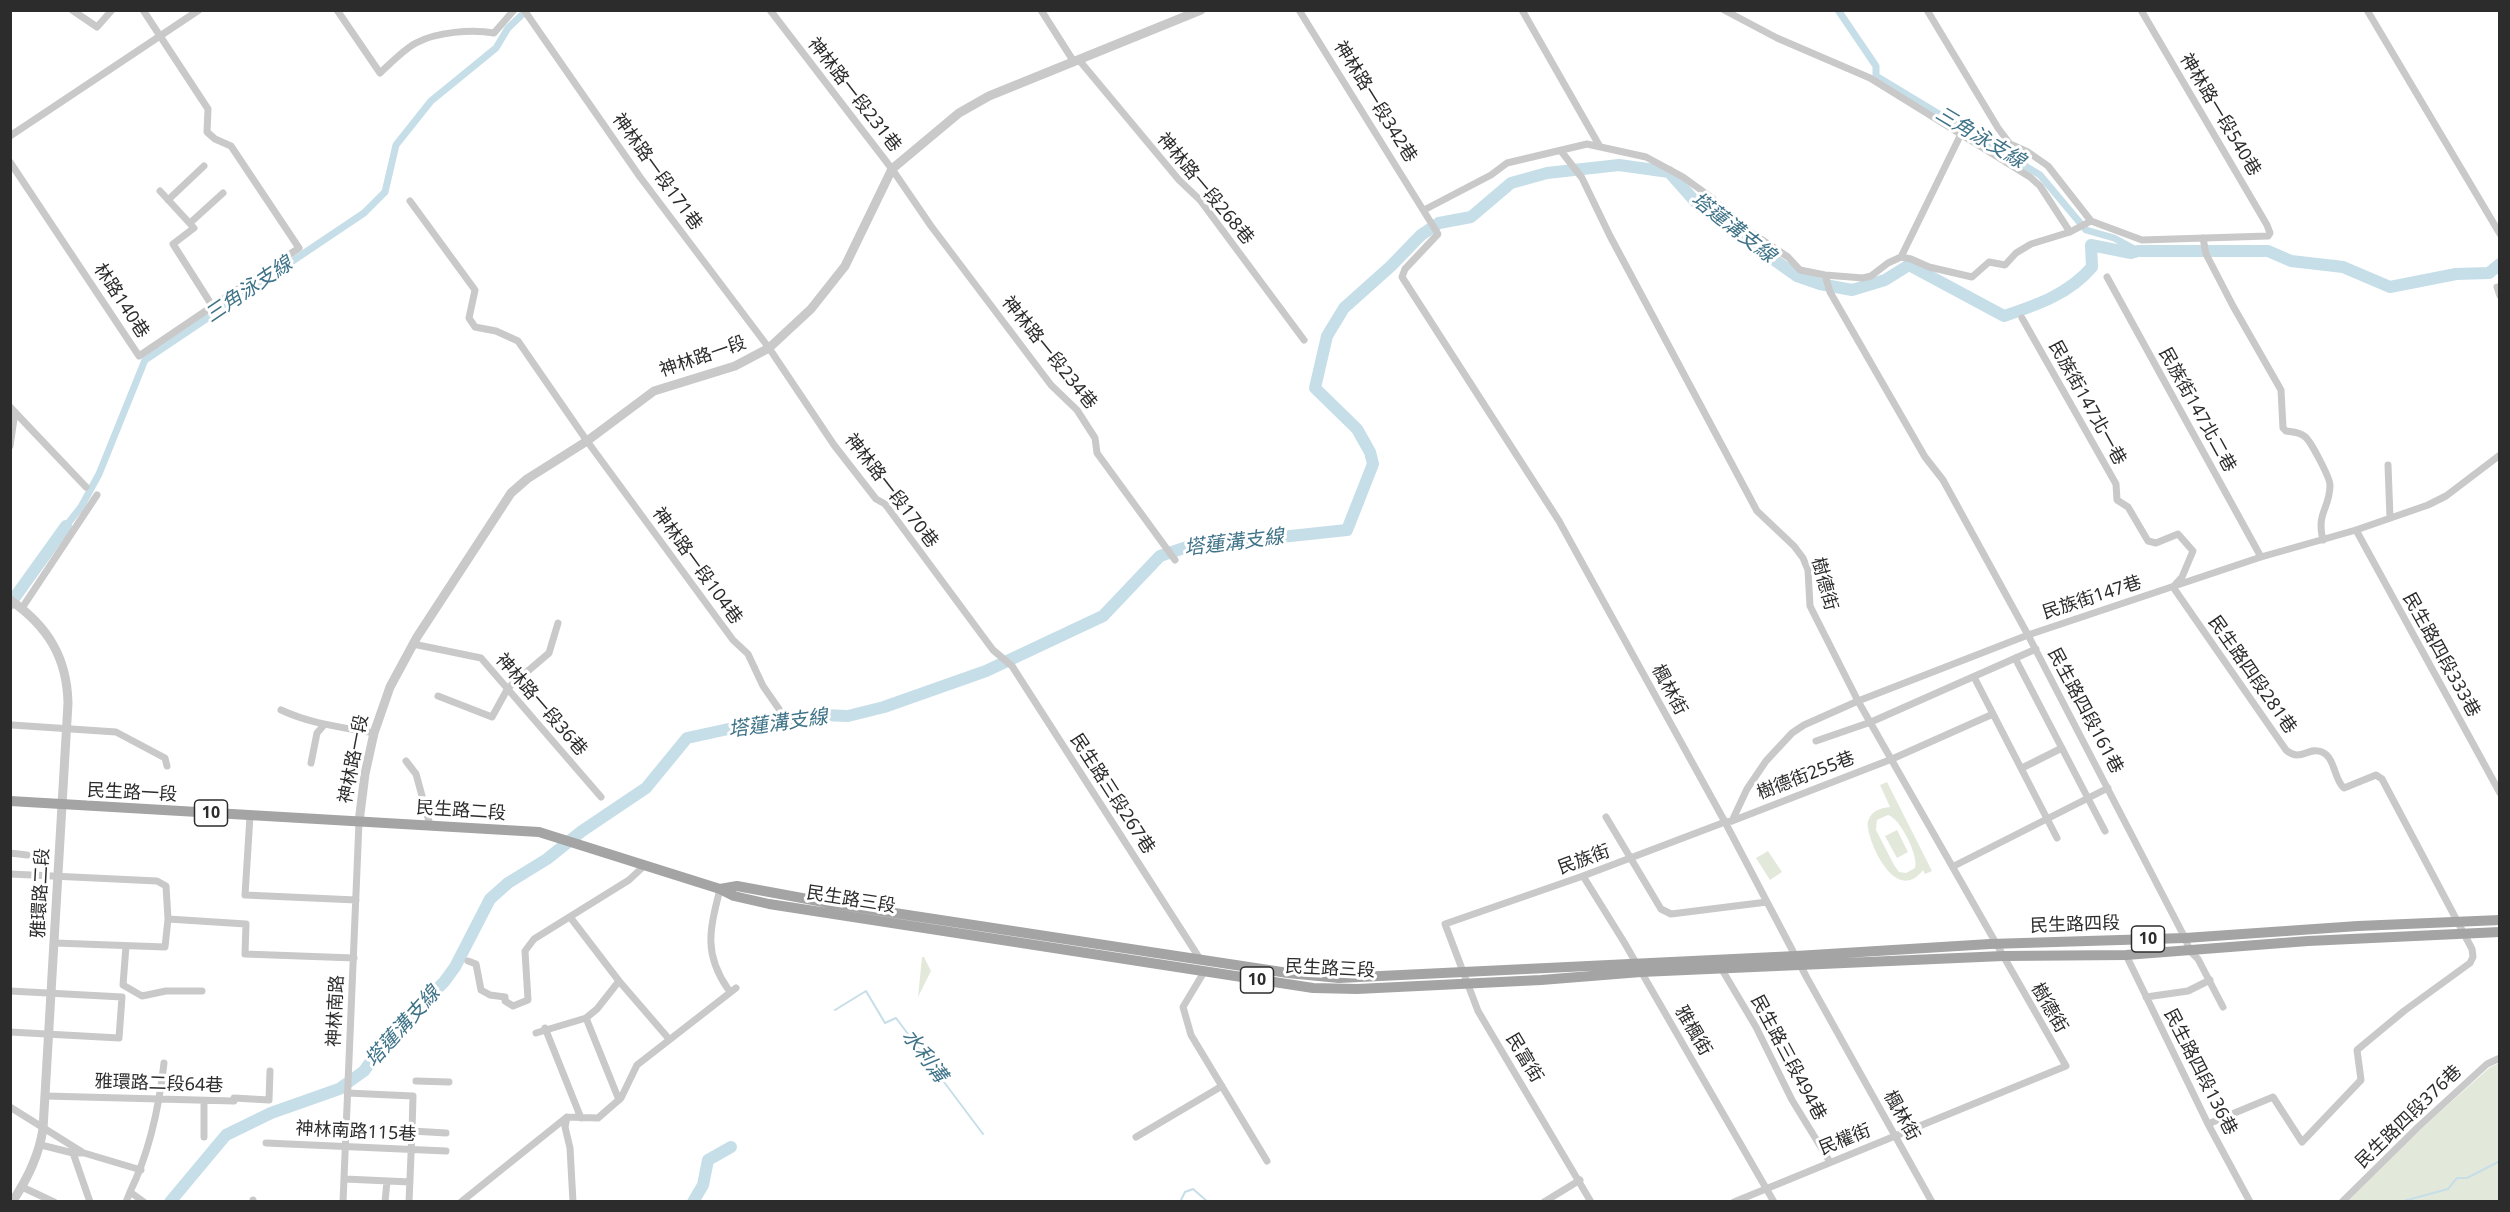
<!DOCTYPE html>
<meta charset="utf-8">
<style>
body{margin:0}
#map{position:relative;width:2510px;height:1212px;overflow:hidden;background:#fff;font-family:"Noto Sans",sans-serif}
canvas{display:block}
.frame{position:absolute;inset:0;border:12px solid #2c2c2c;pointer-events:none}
</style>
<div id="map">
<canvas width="2510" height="1212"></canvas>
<div class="frame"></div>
</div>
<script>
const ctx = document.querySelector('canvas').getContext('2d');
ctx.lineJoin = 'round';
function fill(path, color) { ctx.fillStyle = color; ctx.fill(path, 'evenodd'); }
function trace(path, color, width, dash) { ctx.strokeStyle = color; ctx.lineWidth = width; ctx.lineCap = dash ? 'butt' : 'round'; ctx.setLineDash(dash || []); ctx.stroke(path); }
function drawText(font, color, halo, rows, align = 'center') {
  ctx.font = font + ' "Noto Sans","Noto Sans TC",sans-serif'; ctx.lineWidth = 6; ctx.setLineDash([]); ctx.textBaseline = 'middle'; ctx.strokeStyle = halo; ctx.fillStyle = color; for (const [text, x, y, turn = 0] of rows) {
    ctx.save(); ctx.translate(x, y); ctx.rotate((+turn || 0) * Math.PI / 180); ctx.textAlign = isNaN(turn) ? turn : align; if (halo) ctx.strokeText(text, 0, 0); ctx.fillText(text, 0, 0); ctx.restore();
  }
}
fill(new Path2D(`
 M 1887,782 L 1932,871 L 1925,874 L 1923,870 C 1894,908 1864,833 1868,821 C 1872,810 1881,808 1890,807 L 1880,785 ZM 1888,815 C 1900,818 1919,856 1915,868 L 1906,873 L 1899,872 L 1894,865 L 1876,830 L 1877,820 Z
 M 1897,830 L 1908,852 L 1897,858 L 1885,836 Z
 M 1768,851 L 1782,872 L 1770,880 L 1756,858 Z
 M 922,957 L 924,957 L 931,971 L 918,997 Z
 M 2499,1063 L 2499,1201 L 2347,1202 L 2415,1134 L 2489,1068 Z`), '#e3e9da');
trace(new Path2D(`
 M 835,1010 L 866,991 L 885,1023 L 896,1018 L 983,1134
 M 1180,1202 L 1185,1192 L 1193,1189 L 1208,1202
 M 2400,1202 L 2448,1189 L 2457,1178 L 2467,1178 L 2500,1161`), '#c6dee8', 2);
trace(new Path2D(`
 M 1838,10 L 1876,66 L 1876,76 L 2040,175 L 2086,230 L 2114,238 L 2138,251
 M 66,526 L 81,507 L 99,474 L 145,360 L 364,213 L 385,192 L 396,145 L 431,101 L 496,48 L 508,28 L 527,10`), '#c6dee8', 7);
trace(new Path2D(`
 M 10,604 L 66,526
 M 170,1202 L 226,1135 L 271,1113 L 339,1089 L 364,1071 L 387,1039 L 444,982 L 455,967 L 490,899 L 508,883 L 547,859 L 582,831 L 646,788 L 687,738 L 733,728 L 822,715 L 848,716 L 884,707 L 986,671 L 1103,616 L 1160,556 L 1187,547 L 1347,530 L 1373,464 L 1370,452 L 1357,429 L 1315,388 L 1327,336 L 1344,308 L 1391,266 L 1421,235 L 1439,223 L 1471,217 L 1511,183 L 1547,173 L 1619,165 L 1669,172 L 1700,207 L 1797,276 L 1820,284 L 1852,290 L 1885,280 L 1909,265 L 2004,316 C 2037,305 2069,294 2092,267 L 2091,245 L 2131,253 L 2138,251 L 2268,251 L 2291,261 L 2343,267 L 2390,287 L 2456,274 L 2489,273 L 2500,264
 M 693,1202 L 703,1185 L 708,1160 L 731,1147`), '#c6dee8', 12);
trace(new Path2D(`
 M 72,10 L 97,27 L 112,10
 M 337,10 L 380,73 C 391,63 403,50 416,43 C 436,32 472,29 494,33 L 514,10
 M 524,10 L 640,177 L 769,348 L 834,445 L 876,499 L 885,504 L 993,650 L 1012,666 L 1200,959
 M 770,10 L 892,169 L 931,226 L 1051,385 L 1077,410 L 1095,438 L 1097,453 L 1175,560
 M 1041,10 L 1074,62
 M 1299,10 L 1438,234 L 1405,269 L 1402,277 L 1559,521 L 1725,822 L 1807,978 L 1932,1202
 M 1522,10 L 1599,145
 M 1724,10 L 1777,38 L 1870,78 L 2030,177 L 2040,186 L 2070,232
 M 1927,10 L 1998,128 L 2010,144 L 2028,152 L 2048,166 L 2091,221 L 2142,240 L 2268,236 L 2270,233 L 2267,225 L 2141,10
 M 2367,10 L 2500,234
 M 1079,60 L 1179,180 L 1200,200 L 1304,340
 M 10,136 L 199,10
 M 1561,151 L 1582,178 L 1610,236 L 1757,511 L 1794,546 L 1803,558 L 1808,570 L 1810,606 L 1858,701 L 2066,1066 L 1734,1202
 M 10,162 L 139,356 L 299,248 L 231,146 L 215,139 L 207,132 L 208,109 L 143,10
 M 160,191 L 194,228 L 173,244 L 213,307
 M 168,200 L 204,166
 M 410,201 L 475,290 L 469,318 L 475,327 L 496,331 L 518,341 L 587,441 L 733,640 L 748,654 L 763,686 L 779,709
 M 1424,210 L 1491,175 L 1507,163 L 1587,144 L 1646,157 L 1683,177 L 1712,198 L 1735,222 L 1788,257 L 1800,270 L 1825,275 L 1863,278 L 1871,276 L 1888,263 L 1901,257 L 1911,259 L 1929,267 L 1972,277 L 1989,262 L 2005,265 L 2016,253 L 2031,244 L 2070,232 L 2091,221
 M 190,223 L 223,193
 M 2203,238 L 2206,254 L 2233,306 L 2281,390 L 2283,428 L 2286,431 C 2292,432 2299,432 2304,436 C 2310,439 2330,478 2330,485 C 2330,509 2316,512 2323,540
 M 1901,257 L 1961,134
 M 1825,275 L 1830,292 L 1925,457 L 1943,480 L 2028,635 L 2185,938 L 2190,951 L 2198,959 L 2223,1007
 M 2107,277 L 2261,557
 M 2497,287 L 2500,296
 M 2022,318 L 2116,484 L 2117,500 L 2128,507 L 2148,541 L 2156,543 L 2178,534 L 2193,551 L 2182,577 L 2173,587 L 2286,750 C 2301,763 2308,746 2322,752 C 2335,757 2334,780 2344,788 L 2376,775 L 2382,779 L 2472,949 L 2473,957 L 2470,963 L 2404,1011 L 2357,1050 L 2361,1080 L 2302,1142 L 2273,1097 L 2208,1124
 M 10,407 L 86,487
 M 10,446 L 15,412
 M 2388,465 L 2390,518
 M 2356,530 L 2500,793
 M 22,608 L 97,495
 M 413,644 L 481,658 L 601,797
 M 2015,658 L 2105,831
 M 1974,677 L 2057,838
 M 438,696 L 492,717 L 508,688 L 549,653 L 558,623
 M 281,710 C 311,724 341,727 374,733
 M 12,725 L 116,732 L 165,758 L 167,766
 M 1816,741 L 1871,722 L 2036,649
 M 406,761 L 416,774 L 430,825
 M 311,763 L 317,733 L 324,725
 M 2022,768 L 2062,748
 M 250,816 L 245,895 L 356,900
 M 1606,817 L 1661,909 L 1671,914 L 1767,902
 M 1732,821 L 1747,789 L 1766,761 L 1792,733 L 1804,725 L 1858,701 L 2028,635 L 2261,557 L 2356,530 L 2428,505 L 2446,496 L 2500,455
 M 10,853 L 27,855
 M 1954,866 L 2108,788
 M 10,874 L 157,881 L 166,886 L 168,919 L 165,947 L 55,943
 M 1583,876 L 1624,942 L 1774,1202
 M 720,889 C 710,929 703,953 728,989
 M 570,917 L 619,981 L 669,1039
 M 168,919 L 246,924 L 245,954 L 354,958
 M 126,946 L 123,985 L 142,996 L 166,991 L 202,991
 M 2126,955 L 2208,1124 L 2250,1202
 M 468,961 L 476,964 L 481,990 L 490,995 L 505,997 L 505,1001 L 513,1006 L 528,1000 L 525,951 L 534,939 L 629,880 L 645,865
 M 1721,968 L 1756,1027 L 1792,1100 L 1830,1162
 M 1204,972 L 1183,1007 L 1191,1035 L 1267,1161
 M 10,991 L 122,997 L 119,1038 L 10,1032
 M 2146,997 L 2188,991 L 2210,980
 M 586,1018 L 619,1100
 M 545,1028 L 581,1118
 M 536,1033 L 586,1018 L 597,1009 L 619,981
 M 416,1081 L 449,1082
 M 347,1093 L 413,1096 L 412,1131
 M 46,1096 L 234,1101 L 234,1098 L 269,1100 L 270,1071
 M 10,1107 L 82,1152
 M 567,1117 L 565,1127 L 570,1148 L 573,1202
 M 204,1137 L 204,1101
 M 1136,1137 L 1222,1086
 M 266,1143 L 446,1151
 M 41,1145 L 73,1153 L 84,1153 L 141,1170
 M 72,1150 L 90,1202
 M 345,1179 L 410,1182
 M 22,1187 L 54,1202
 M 126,1202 L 130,1192
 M 144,1202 L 130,1192 C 150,1151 159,1108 164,1063
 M 253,1202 L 253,1200
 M 343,1202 L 359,822
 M 385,1202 L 387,1181
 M 409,1202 L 412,1131 L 446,1133
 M 461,1202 L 567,1117 L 598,1118 L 621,1098 L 637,1065 L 736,988
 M 1544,1202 L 1580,1180
 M 1591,1202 L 1478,1011 L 1445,924 L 1583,876 L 1725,822 L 1732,821 L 1892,759 L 1993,714
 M 2342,1202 L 2418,1127 L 2487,1064 L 2500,1058`), '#c9c9c9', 7);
trace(new Path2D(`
 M 10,600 C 48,626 67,658 68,703 L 43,1129 C 39,1155 27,1180 12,1202
 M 359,822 L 365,774 L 374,733 L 390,687 L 417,637 L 511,493 L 527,479 L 587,441 L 654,391 L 735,366 L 769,348 L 811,309 L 845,266 L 892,169 L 959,113 L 989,96 L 1201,10`), '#c9c9c9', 9);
trace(new Path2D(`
 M 10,801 L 539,832 L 720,889 L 734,896 L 769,904 L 1313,988 L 1357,989 L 1541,980 L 1641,972 L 2003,956 L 2126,955 L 2308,941 L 2500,932
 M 720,889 L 737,886 L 829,903 L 1288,973 L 1339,978 L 1796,956 L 1990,944 L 2185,938 L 2358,926 L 2500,920`), '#a4a4a4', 10);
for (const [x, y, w] of [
 [211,813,33],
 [2148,939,33],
 [1257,980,33]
]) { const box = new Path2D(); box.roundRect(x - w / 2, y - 13, w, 26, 4.5); ctx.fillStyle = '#fff'; ctx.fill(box); trace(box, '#2c2c2c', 1.5); }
drawText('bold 16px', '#2c2c2c', null, [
 ["10",211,813],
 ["10",2148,939],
 ["10",1257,980]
]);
drawText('18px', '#2c2c2c', '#fff', [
 ["神林路一段231巷",854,95,52],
 ["神林路一段342巷",1375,102,58],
 ["神林路一段540巷",2220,115,59],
 ["神林路一段171巷",657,172,54],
 ["神林路一段268巷",1205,189,50],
 ["林路140巷",121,301,57],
 ["神林路一段234巷",1049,353,51],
 ["神林路一段",703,357,-19],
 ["民族街147北一巷",2087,403,61],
 ["民族街147北二巷",2197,410,61],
 ["神林路一段170巷",891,491,52],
 ["神林路一段104巷",697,566,54],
 ["樹德街",1824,584,75],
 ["民族街147巷",2092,598,-18],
 ["民生路四段333巷",2441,655,61],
 ["民生路四段281巷",2252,675,55],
 ["楓林街",1669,690,62],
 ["神林路一段36巷",541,705,49],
 ["民生路四段161巷",2085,711,62],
 ["神林路一段",354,759,-79],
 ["樹德街255巷",1806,776,-21],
 ["民生路一段",132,793,3],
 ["民生路三段267巷",1112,794,57],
 ["民生路二段",461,811,4],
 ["民族街",1584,860,-20],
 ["雅環路二段",41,893,-87],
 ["民生路三段",851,900,9],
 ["民生路四段",2075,925,-2],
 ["民生路三段",1330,969,3],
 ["樹德街",2049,1008,60],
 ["神林南路",336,1011,-87],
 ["雅楓街",1693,1031,60],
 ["民富街",1524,1058,59],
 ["民生路三段494巷",1788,1058,62],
 ["民生路四段136巷",2200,1072,63],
 ["雅環路二段64巷",159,1084,2],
 ["楓林街",1901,1116,61],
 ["民生路四段376巷",2409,1117,-44],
 ["神林南路115巷",356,1132,3],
 ["民權街",1845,1140,-22]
]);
drawText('italic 20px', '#3f7388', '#fff', [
 ["三角泳支線",1980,138,31],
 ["塔蓮溝支線",1733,228,38],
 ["三角泳支線",249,290,-34],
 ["塔蓮溝支線",1234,543,-7],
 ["塔蓮溝支線",778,724,-8],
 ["塔蓮溝支線",403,1027,-48],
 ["水利溝",924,1056,53]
]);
</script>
